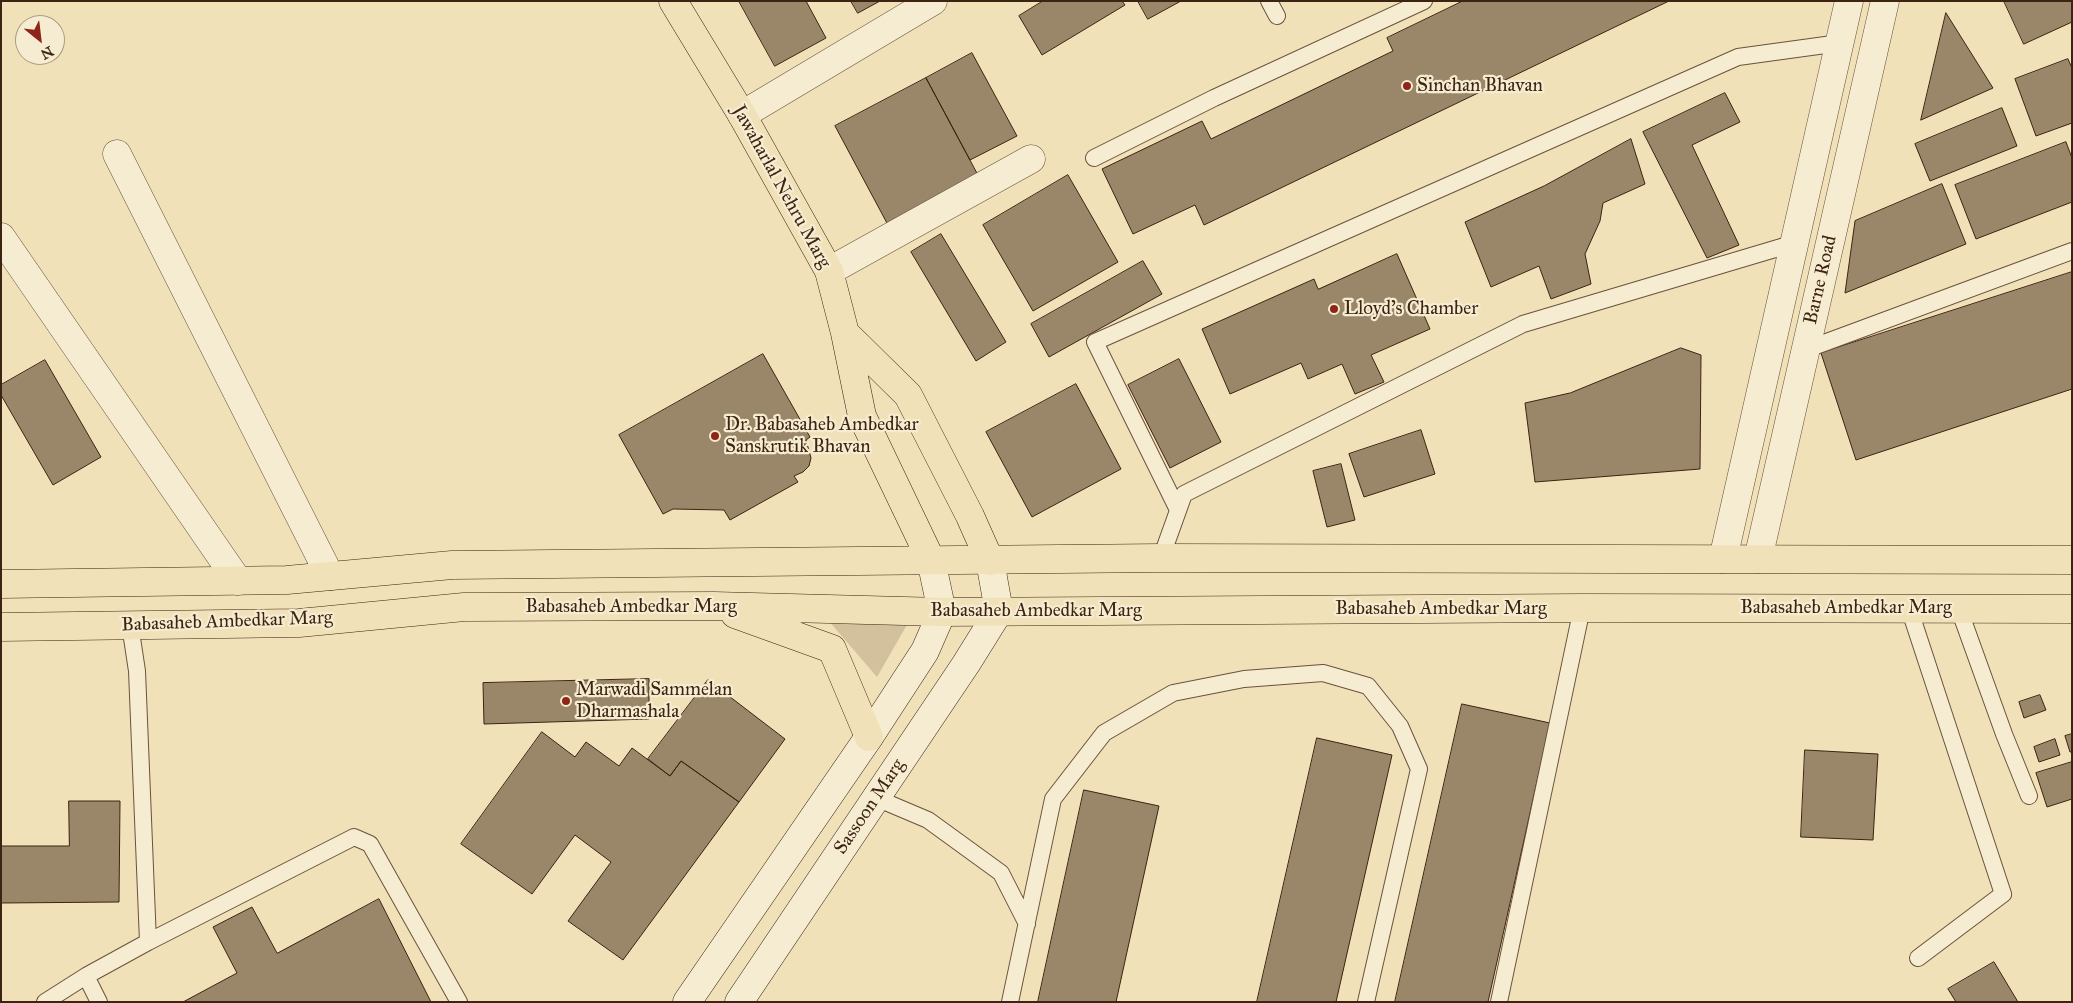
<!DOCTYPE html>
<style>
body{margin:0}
#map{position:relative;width:2073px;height:1003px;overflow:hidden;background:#f0e1b8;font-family:"IM FELL Great Primer",serif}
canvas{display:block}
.frame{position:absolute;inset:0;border:2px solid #3d2311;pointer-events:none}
.north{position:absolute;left:15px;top:15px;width:50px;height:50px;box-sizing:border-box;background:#f5ecd1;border:1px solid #ab9c84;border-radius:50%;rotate:151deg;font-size:14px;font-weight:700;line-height:20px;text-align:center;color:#3d2311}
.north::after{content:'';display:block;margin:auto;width:18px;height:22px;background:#8f2418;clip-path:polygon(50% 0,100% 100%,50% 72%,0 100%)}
</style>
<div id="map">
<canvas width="2073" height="1003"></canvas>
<div class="frame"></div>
<div class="north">N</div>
</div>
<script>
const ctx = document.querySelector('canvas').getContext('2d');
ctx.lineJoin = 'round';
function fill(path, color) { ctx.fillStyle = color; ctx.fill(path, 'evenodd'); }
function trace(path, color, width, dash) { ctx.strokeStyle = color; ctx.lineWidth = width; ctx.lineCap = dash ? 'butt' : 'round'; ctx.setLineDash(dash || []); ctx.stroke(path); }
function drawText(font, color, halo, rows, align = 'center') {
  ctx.font = font + ' "IM FELL Great Primer",serif'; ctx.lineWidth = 4.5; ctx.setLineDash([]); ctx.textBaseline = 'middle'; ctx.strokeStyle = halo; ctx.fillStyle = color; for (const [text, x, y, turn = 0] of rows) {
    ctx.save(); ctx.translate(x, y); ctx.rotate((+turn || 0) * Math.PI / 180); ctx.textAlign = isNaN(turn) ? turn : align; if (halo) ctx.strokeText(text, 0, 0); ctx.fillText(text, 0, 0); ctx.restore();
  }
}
fill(new Path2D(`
 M 828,620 L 908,623 L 877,677 Z`), '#d2c19c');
const building = new Path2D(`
 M 739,1 L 806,1 L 826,38 L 775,66 Z
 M 851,1 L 880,1 L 858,13 Z
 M 1043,1 L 1122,1 L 1125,5 L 1042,55 L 1019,16 Z
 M 1138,1 L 1181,1 L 1148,19 Z
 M 1463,1 L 1669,1 L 1204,225 L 1195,205 L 1133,234 L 1102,169 L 1202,121 L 1211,139 L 1393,51 L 1387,38 Z
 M 2004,1 L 2072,1 L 2072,22 L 2024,44 Z
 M 1946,13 L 1993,88 L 1921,120 Z
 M 972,53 L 1017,136 L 970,160 L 926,78 Z
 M 2068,59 L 2072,68 L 2072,123 L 2036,136 L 2015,79 Z
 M 926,78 L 979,177 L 888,225 L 835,126 Z
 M 1725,93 L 1740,122 L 1692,145 L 1739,245 L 1707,258 L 1643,132 Z
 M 2002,108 L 2017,146 L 1930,181 L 1915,144 Z
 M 1631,139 L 1645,184 L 1603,203 L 1600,221 L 1585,254 L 1591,284 L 1551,299 L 1539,266 L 1491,287 L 1465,222 L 1544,186 Z
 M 2066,142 L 2072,158 L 2072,202 L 1976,239 L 1955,185 Z
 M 1068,175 L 1118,262 L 1033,311 L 983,225 Z
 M 1942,184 L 1966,244 L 1845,293 L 1855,221 Z
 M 941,234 L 1006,342 L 976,361 L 911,252 Z
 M 1397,254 L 1430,329 L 1371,355 L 1384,382 L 1355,394 L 1342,364 L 1308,379 L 1301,363 L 1230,394 L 1202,329 L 1314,279 L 1318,289 Z
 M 1143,261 L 1162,294 L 1049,357 L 1031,324 Z
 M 2072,272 L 2072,389 L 1856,460 L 1821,353 Z
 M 1681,348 L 1701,355 L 1700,469 L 1535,482 L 1525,403 L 1570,393 Z
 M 763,354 L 810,437 L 806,440 L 811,458 L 809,466 L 803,472 L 794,476 L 798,482 L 730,520 L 724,510 L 673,509 L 663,514 L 619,435 Z
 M 1179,359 L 1221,442 L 1170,468 L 1128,385 Z
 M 45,360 L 101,457 L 53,485 L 1,395 L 1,385 Z
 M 1076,384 L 1121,469 L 1032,517 L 986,432 Z
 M 1421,430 L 1435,474 L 1364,497 L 1349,454 Z
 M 1341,464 L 1355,520 L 1327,527 L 1313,471 Z
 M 649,679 L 649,719 L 484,724 L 483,683 Z
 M 708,680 L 785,739 L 739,802 L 681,761 L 670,776 L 648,759 Z
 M 2040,695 L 2046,710 L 2024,718 L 2019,702 Z
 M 1462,704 L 1550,723 L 1488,1002 L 1395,1002 Z
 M 542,732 L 575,757 L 586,742 L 619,766 L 632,748 L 670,776 L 681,761 L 739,802 L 623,960 L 568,921 L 611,862 L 575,835 L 532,894 L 461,844 Z
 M 2072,734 L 2072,752 L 2070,752 L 2065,736 Z
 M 1317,738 L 1392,755 L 1336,1002 L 1257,1002 Z
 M 2055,739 L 2060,755 L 2039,762 L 2034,747 Z
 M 1805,750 L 1878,754 L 1873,840 L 1801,837 Z
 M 2072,762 L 2072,799 L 2047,807 L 2036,773 Z
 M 1084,790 L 1159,806 L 1116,1002 L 1038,1002 Z
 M 69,801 L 120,801 L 119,902 L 1,903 L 1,846 L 69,846 Z
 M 379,899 L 431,1002 L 183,1002 L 237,973 L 213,927 L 252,907 L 277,953 Z
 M 1994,962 L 2018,1002 L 1956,1002 L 1948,989 Z`);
fill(building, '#9a8668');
trace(building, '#3d2311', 1);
const lane = new Path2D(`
 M 1269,1 L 1277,16
 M 1094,158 L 1214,98 L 1424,1
 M 1805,350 L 2072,251
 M 1178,510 L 1095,342 L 1738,57 L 1840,43
 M 1161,558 L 1184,494 L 1523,324 L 1795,243
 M 1909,608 L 2003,894 L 1918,958
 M 1959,609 L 2004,734 L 2029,796
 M 130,625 L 137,671 L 148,942 L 354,837 L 370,844 L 459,1002
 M 876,798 L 928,820 L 1001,873 L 1027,924
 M 86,976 L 99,1002
 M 45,1002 L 86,976 L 148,942
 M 1010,1002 L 1053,799 L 1104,733 L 1173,693 L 1244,679 L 1323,673 L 1368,686 L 1400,726 L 1419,769 L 1366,1002
 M 1499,1002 L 1582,608`);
const street = new Path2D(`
 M 742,115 L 933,1
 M 117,154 L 330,576
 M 1,237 L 238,581
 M 829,271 L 1031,159
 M 1723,559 L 1849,1
 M 1758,559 L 1885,1`);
const secondary = new Path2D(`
 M 687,1002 L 869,737 L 925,651 L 942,612 L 931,560
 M 739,1002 L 966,664 L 999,611 L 990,561`);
const primary = new Path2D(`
 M 673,1 L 742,115 L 829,271 L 845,333 L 862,416 L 931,560
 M 845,333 L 908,395 L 970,516 L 990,561
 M 1,584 L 287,580 L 452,565 L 1161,558 L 2072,560
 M 735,614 L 832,649 L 869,737
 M 1,627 L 299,623 L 464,607 L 714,606 L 942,612 L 1582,608 L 2072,609`);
trace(lane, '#6a523b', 18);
trace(street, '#6a523b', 29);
trace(secondary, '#3d2311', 29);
trace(primary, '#3d2311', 29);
trace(lane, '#f5ecd1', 16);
trace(street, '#f5ecd1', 28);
trace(secondary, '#f5ecd1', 28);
trace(primary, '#f0e1b8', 28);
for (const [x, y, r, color] of [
 [1407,86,5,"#8f2418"],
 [1334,309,5,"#8f2418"],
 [715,436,5,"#8f2418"],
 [566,701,5,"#8f2418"]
]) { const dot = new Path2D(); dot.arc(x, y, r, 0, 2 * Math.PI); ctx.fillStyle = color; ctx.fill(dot); trace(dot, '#f5ecd1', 2); }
drawText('19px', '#3d2311', '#f5ecd1', [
 ["Sinchan Bhavan",1417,86],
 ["Lloyd's Chamber",1344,309],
 ["Dr. Babasaheb Ambedkar",725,425],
 ["Sanskrutik Bhavan",725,447],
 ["Marwadi Sammelan",576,690],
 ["Dharmashala",576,712]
], 'left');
drawText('19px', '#3d2311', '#f5ecd1', [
 ["Jawaharlal Nehru Marg",781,187,61],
 ["Barne Road",1821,280,-77],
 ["Babasaheb Ambedkar Marg",631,607],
 ["Babasaheb Ambedkar Marg",1846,608],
 ["Babasaheb Ambedkar Marg",1441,609],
 ["Babasaheb Ambedkar Marg",1036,611],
 ["Babasaheb Ambedkar Marg",227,622,-2],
 ["Sassoon Marg",870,807,-56]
]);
</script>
